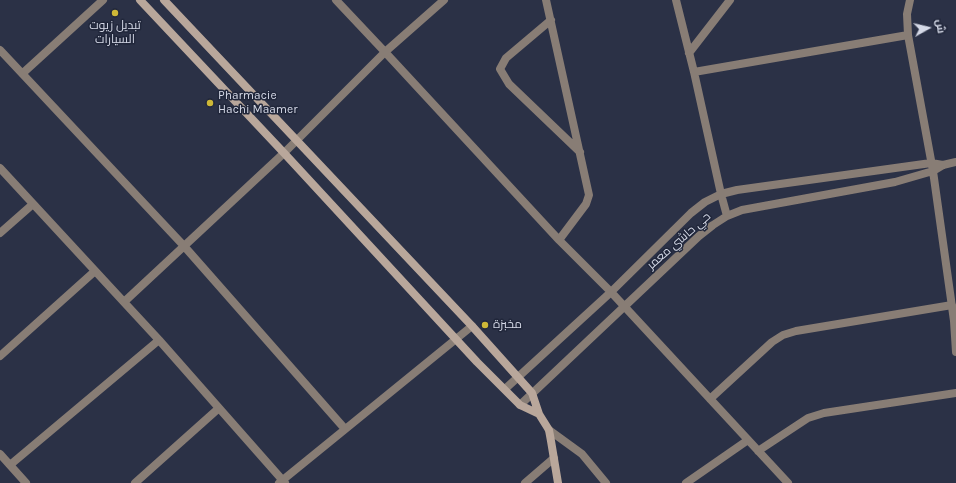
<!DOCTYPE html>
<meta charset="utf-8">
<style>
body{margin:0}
#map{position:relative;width:956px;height:483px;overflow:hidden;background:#2b3146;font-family:Karla,Cairo,sans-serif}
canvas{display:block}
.north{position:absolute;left:908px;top:8px;width:40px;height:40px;-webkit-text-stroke:3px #21273b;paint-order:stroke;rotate:82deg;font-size:11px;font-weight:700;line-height:16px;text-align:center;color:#d5d9e7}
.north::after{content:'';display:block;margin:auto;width:14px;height:18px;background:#d5d9e7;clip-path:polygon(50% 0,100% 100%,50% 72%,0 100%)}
</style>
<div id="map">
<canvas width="956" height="483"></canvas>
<div class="north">ش</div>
</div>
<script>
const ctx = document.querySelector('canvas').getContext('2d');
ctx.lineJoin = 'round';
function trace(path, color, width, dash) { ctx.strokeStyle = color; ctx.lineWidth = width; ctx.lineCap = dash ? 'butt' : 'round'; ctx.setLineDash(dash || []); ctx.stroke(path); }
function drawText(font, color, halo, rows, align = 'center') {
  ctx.font = font + ' Karla,Cairo,sans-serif'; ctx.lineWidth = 3; ctx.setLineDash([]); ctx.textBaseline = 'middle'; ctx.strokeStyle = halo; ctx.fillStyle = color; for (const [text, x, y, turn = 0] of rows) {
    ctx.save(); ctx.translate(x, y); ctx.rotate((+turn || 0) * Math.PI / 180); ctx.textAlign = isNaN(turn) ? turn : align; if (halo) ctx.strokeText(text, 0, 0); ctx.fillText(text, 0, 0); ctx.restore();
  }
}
trace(new Path2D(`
 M 336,0 L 385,52 L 559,240
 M 546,0 L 589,195 L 586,204 L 559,240 L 611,292 L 788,483
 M 676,0 L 694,72 L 721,194 L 727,216
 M 910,0 L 907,14 L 908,35 L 933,171 L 954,321 L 956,352
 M 551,20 L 506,58 L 500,69 L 509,84 L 580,152
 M 0,50 L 184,246 L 345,429
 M 689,53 L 730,0
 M 694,72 L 908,35
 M 23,73 L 103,0
 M 0,168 L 159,340 L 285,483
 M 0,233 L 33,204
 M 124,302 L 284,153 L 385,52 L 444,0
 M 0,356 L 95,271
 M 505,389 L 611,292 L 691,213 L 705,202 L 721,194 L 737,190 L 931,163 L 943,165
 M 710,399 L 772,342 L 783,335 L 796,331 L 952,305
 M 520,405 L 699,236 L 713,225 L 727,216 L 742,210 L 895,182 L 933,171 L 943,165 L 956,162
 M 549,430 L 582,454 L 606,483
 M 758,451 L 808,418 L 824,413 L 956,393
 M 0,454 L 26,483
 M 10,465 L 159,340
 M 135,483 L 219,408
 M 279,483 L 472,326
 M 525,483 L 554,458
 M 686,483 L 748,440`), '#887d75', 8);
trace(new Path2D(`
 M 140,0 L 284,153 L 477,362 L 520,405 L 539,414
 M 164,0 L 472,326 L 532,393 L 539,414 L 549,430 L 551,441 L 558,483`), '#b9a79b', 8);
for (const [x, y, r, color] of [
 [115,13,4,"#ceb837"],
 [210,103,4,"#ceb837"],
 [485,325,4,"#ceb837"]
]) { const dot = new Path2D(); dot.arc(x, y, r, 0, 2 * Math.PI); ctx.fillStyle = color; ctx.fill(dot); trace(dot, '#21273b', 1.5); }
drawText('12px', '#d5d9e7', '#21273b', [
 ["تبديل زيوت",115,26,"center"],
 ["السيارات",115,40,"center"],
 ["Pharmacie",218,96],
 ["Hachi Maamer",218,110],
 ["مخبزة",493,325]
], 'left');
drawText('12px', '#d5d9e7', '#21273b', [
 ["حي حاشي معمر",679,241,-41]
]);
</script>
